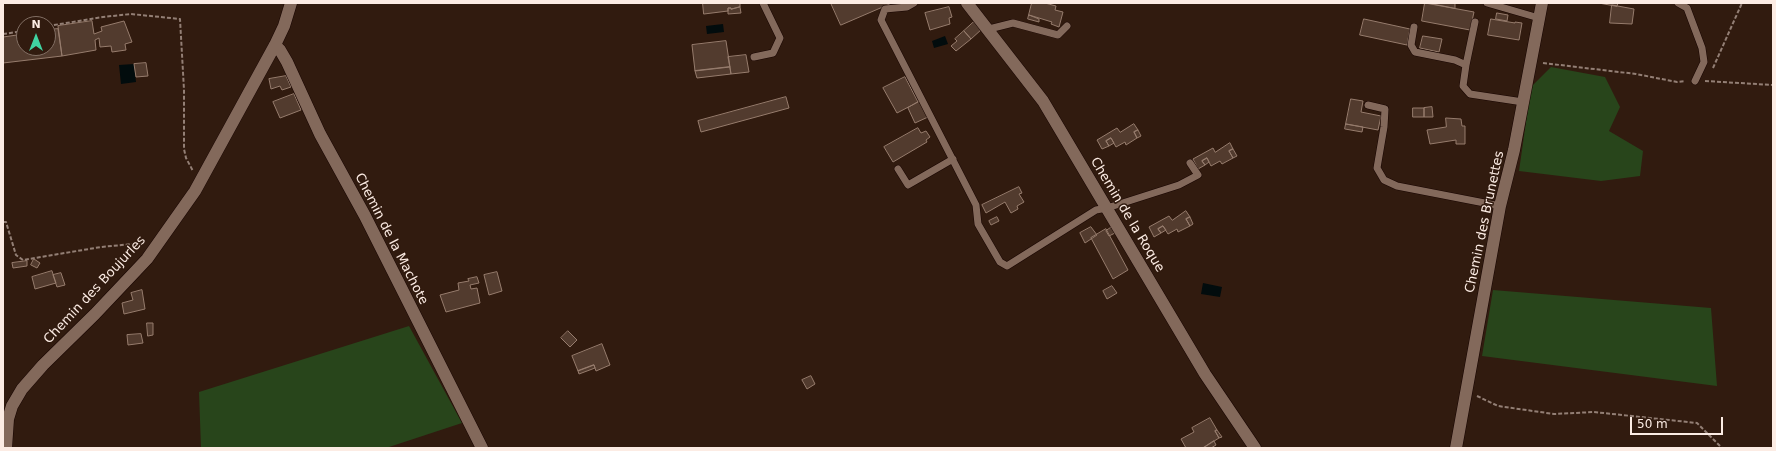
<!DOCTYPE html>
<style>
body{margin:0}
#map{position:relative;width:1776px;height:451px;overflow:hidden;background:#311b0f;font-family:"DejaVu Sans",sans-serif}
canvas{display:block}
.frame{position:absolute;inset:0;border:4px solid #fcece4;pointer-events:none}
.north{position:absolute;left:16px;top:16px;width:40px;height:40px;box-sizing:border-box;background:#311b0f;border:1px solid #826f64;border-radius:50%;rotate:0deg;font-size:11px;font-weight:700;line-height:16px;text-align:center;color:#fcece4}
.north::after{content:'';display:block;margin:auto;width:14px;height:18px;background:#40d4a2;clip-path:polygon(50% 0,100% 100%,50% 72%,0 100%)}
.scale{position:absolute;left:1630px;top:417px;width:93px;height:18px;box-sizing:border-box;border:2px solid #fcece4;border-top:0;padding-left:5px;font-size:12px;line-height:14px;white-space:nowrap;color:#fcece4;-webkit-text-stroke:3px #311b0f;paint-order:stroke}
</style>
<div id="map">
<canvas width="1776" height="451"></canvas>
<div class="frame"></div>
<div class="north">N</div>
<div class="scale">50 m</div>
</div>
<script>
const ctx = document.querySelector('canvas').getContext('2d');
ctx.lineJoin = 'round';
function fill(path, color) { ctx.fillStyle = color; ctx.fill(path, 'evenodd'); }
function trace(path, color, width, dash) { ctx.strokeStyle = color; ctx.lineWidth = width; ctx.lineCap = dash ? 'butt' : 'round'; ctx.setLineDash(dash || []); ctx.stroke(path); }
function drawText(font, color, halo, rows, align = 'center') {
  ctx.font = font + ' "DejaVu Sans",sans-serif'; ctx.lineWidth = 3; ctx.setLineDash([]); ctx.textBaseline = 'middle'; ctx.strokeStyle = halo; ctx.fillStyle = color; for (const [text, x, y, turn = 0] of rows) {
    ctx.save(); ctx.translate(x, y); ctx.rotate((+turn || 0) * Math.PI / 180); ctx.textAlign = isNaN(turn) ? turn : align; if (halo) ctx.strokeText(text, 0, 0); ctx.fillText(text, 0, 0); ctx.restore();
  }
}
fill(new Path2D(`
 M 1551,67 L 1605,77 L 1620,107 L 1609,131 L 1643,151 L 1640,176 L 1601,181 L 1519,171 L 1531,87 Z
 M 1493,290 L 1711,308 L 1717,386 L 1482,356 Z
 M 409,326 L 462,423 L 386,448 L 201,448 L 199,392 Z`), '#28451b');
fill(new Path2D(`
 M 723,24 L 724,32 L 707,34 L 706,26 Z
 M 945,36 L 948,44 L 934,48 L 932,41 Z
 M 134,64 L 136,82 L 121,84 L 119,65 Z
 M 1203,283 L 1222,287 L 1220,297 L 1201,294 Z`), '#020c0d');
const building = new Path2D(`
 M 703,3 L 740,3 L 740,7 L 731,9 L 731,8 L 728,8 L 728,11 L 704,14 Z
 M 831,3 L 892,3 L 841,25 Z
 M 1032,3 L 1045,3 L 1056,6 L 1055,10 L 1063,12 L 1059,27 L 1051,24 L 1052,22 L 1029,15 Z
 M 1425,3 L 1474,12 L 1470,30 L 1422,21 Z
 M 1428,3 L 1455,3 L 1455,8 Z
 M 1599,3 L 1618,3 L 1617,6 Z
 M 1612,5 L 1634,9 L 1632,24 L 1610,23 Z
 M 740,7 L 741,13 L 728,14 L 728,8 L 731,8 L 731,9 Z
 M 949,7 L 952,17 L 949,18 L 950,24 L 930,30 L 925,13 Z
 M 1497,13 L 1508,15 L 1507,21 L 1496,19 Z
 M 1029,15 L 1039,19 L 1039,22 L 1028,19 Z
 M 1364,19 L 1410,29 L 1407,45 L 1360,35 Z
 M 1491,19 L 1515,23 L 1515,22 L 1522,23 L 1519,40 L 1488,35 Z
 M 92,21 L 94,34 L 102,31 L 101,27 L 124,21 L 132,42 L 125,44 L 126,50 L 112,52 L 111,46 L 100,47 L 99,38 L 95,40 L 96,50 L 62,56 L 58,26 Z
 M 975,21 L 982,29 L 971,39 L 964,31 Z
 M 58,29 L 62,56 L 3,63 L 3,37 L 24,34 L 24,48 L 48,48 L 48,30 Z
 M 964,31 L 971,39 L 956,51 L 951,46 L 957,41 L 955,39 Z
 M 1423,36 L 1442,39 L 1439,52 L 1420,48 Z
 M 726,41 L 730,67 L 695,71 L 692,45 Z
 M 746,55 L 749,72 L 731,74 L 728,57 Z
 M 146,63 L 148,76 L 136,77 L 134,64 Z
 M 730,67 L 731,74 L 697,78 L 695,71 Z
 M 286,76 L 291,87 L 282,90 L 280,86 L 271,89 L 269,79 Z
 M 905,77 L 918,102 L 897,113 L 883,88 Z
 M 294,94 L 301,110 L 280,118 L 273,102 Z
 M 786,97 L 789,108 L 701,132 L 698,121 Z
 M 1351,99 L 1363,101 L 1361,112 L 1381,116 L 1378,130 L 1346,124 Z
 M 920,101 L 928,117 L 915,123 L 908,108 Z
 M 1432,107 L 1433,117 L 1424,117 L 1424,108 Z
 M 1413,108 L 1424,108 L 1424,117 L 1413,117 Z
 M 1446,118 L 1461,119 L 1462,126 L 1465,126 L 1465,144 L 1456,144 L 1456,140 L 1430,144 L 1427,130 L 1446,127 Z
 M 1134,124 L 1138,130 L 1134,132 L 1137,138 L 1126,145 L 1125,142 L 1116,147 L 1111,138 L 1106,141 L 1109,146 L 1102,149 L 1097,140 L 1117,128 L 1120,132 Z
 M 1346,124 L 1363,127 L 1362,132 L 1345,129 Z
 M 918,128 L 921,133 L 926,131 L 930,137 L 926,140 L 927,142 L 893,162 L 884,147 Z
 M 1138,130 L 1141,136 L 1137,138 L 1134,132 Z
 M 1111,138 L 1114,143 L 1109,146 L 1106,141 Z
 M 1230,143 L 1233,149 L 1229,151 L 1233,158 L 1222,164 L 1220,161 L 1211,166 L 1207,158 L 1202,161 L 1205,165 L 1198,169 L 1193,159 L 1213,148 L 1215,152 Z
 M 1233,149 L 1237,156 L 1233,158 L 1229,151 Z
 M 1207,158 L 1209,162 L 1205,165 L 1202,161 Z
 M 1019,187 L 1022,193 L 1019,194 L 1024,202 L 1017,206 L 1018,209 L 1011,213 L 1005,202 L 986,213 L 982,205 Z
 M 1186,211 L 1190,217 L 1186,219 L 1190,226 L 1178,232 L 1177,229 L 1168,234 L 1163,226 L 1158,229 L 1161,233 L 1154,237 L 1149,227 L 1169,216 L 1172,220 Z
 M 997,217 L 999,221 L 991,225 L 989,221 Z
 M 1190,217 L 1193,224 L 1190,226 L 1186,219 Z
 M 1163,226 L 1166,230 L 1161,233 L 1158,229 Z
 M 1091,227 L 1097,235 L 1085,243 L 1080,233 Z
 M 1112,227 L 1115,233 L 1109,236 L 1106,231 Z
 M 1106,229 L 1128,270 L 1113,279 L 1091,238 Z
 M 34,259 L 40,263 L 37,268 L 31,265 Z
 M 27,261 L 27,266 L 13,268 L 12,263 Z
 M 52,271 L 56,283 L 35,289 L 32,277 Z
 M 497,272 L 502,291 L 489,295 L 484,275 Z
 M 61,273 L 65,285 L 57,287 L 53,275 Z
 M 477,277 L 479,283 L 470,285 L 471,289 L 477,288 L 480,303 L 446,312 L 440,295 L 459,290 L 458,283 L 469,281 L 468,279 Z
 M 1112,286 L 1117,293 L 1107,299 L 1103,291 Z
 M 142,290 L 145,309 L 124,314 L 122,303 L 133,300 L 131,293 Z
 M 147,323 L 153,323 L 153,335 L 148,336 Z
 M 568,331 L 577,340 L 570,347 L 561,338 Z
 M 141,334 L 143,343 L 128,345 L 127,335 Z
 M 602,344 L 610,365 L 596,371 L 594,365 L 578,371 L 572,356 Z
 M 594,365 L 595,368 L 579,374 L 578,371 Z
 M 811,376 L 815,384 L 807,389 L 802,380 Z
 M 1210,418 L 1217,430 L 1215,431 L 1219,438 L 1203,448 L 1186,448 L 1181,439 L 1194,432 L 1192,428 Z
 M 1217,430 L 1222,437 L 1219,438 L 1215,431 Z
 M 1214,441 L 1216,445 L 1211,448 L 1203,448 Z`);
fill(building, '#523b2e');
trace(building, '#967c6d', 1);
const lane = new Path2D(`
 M 914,3 L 907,7 L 885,9 L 881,20 L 976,205 L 978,224 L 1000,262 L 1007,266 L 1096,210 L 1107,208 L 1179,185 L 1198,175 L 1190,163
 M 1487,3 L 1539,18
 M 1678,3 L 1687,8 L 1702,48 L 1704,62 L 1695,81
 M 1414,27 L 1411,45 L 1415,52 L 1455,60 L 1466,65 L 1463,86 L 1470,94 L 1523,102
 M 989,29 L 1013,23 L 1058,35 L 1067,26
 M 754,57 L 773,53 L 780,38 L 763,3
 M 1466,65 L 1475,22
 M 1368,105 L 1385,109 L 1384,127 L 1377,168 L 1384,180 L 1397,186 L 1500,206
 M 898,169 L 908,185 L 953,159`);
const street = new Path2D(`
 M 967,3 L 1043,101 L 1205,374 L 1255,448
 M 275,45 L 280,50 L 287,62 L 320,134 L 365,216 L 482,448
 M 6,448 L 8,419 L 12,406 L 22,389 L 43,365 L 95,314 L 147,259 L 195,191 L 275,45 L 284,26 L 291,3
 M 1456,448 L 1500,206 L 1514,150 L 1542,3`);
trace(lane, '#180500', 8);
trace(street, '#180500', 13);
trace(new Path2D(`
 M 48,26 L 103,17 L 131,14 L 180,19 L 184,90 L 184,149 L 186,158 L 193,171
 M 3,34 L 24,31
 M 1543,63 L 1636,74 L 1677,82 L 1685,81
 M 1713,68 L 1742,3
 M 1705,81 L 1773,85
 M 3,222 L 6,222 L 16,255 L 23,260 L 101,247 L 143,243
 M 1477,396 L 1498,406 L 1554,414 L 1594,412 L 1697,423 L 1722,448`), '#937f75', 2, [4, 2]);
trace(lane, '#83695b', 7);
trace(street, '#83695b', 12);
drawText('13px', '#fcece4', '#311b0f', [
 ["Chemin de la Roque",1127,215,59],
 ["Chemin des Brunettes",1485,222,-78],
 ["Chemin de la Machote",391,239,63],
 ["Chemin des Boujurles",95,290,-47]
]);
</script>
